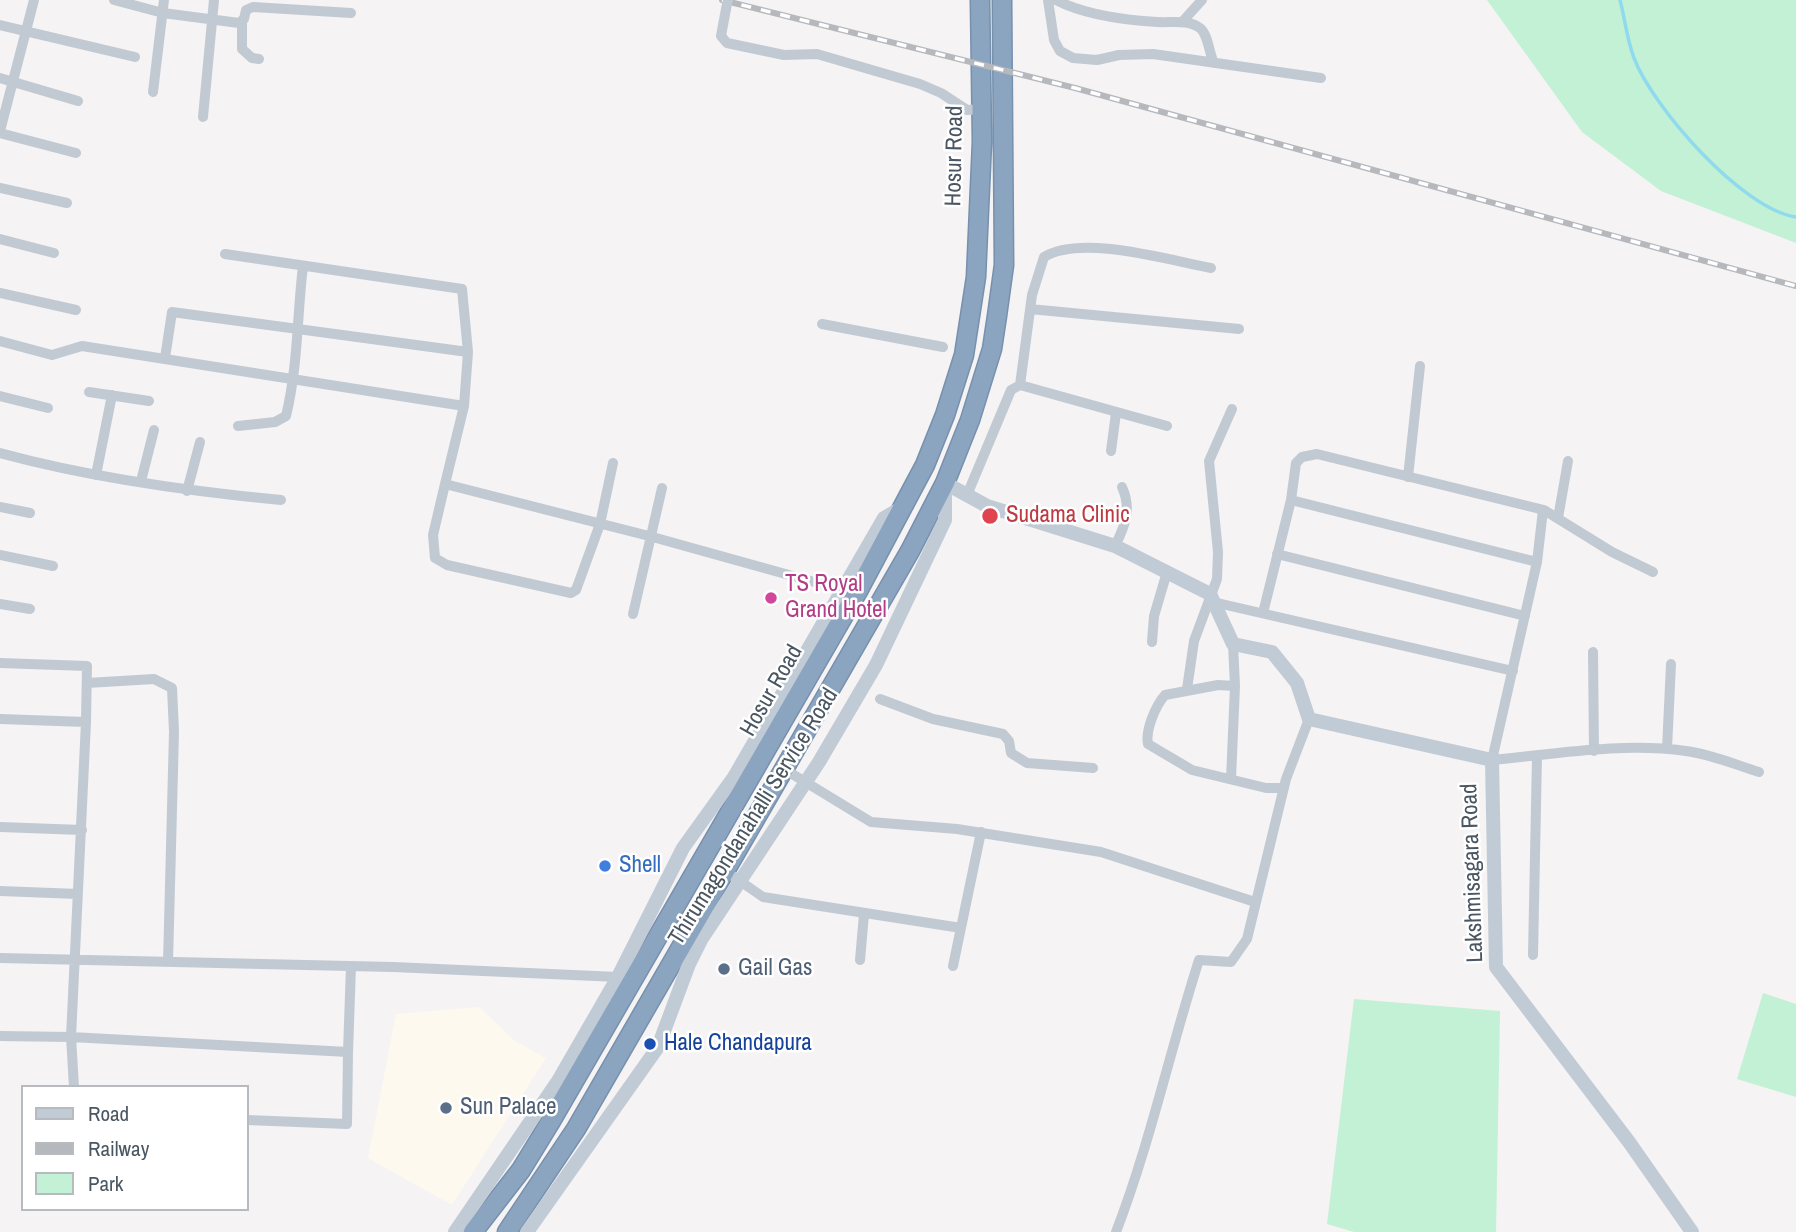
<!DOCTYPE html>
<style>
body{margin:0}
#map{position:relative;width:1796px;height:1232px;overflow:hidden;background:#f5f3f3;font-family:"Archivo Narrow",sans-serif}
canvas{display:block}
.legend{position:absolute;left:21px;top:1085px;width:228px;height:126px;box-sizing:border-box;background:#fff;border:2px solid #b7bbc0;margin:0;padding:9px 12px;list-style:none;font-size:21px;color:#4a5661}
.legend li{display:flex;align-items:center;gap:14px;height:35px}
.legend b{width:35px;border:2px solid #b7bbc0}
</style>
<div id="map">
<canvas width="1796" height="1232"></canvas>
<ul class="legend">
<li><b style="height:9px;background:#c1cbd6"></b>Road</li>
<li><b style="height:9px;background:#b5b8bd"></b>Railway</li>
<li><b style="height:19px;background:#c3f1d5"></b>Park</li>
</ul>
</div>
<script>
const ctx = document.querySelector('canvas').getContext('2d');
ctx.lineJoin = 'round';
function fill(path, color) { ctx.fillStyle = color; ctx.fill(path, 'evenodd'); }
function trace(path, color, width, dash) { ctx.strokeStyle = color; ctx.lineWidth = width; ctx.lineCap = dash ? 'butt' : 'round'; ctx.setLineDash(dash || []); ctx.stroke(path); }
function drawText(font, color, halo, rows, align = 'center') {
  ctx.font = font + ' "Archivo Narrow",sans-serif'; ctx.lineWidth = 5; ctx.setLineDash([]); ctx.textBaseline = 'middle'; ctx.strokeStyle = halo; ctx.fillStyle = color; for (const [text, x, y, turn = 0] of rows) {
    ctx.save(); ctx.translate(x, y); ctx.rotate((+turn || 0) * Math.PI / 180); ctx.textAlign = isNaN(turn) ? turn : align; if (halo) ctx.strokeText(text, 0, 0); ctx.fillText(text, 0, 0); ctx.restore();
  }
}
fill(new Path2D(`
 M 479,1007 L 515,1041 L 546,1058 L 452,1205 L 368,1158 L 396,1014 Z`), '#fdf9ef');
fill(new Path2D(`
 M 1487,0 L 1796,0 L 1796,243 L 1661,191 L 1582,132 Z
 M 1763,993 L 1796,1004 L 1796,1097 L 1737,1079 Z
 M 1354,999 L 1500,1011 L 1496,1232 L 1354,1232 L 1327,1224 Z`), '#c3f1d5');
trace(new Path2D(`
 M 1620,0 C 1625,19 1627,40 1634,58 C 1653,108 1742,209 1796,217`), '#90daee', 3.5);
const highway = new Path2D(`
 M 473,1232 L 521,1170 L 551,1121 L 858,591 L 925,465 L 945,415 L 964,355 L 976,277 L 982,142 L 980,0
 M 507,1232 L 576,1129 L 910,551 L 945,483 L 970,420 L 992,349 L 997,316 L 1004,265 L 1002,0`);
trace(highway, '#7690ad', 21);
trace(new Path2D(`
 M 114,0 L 163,13 L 239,23 L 244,19 L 246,10 L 253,7 L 351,13
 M 1048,0 L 1054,40 L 1060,51 L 1073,58 L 1097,60 L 1119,55 L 1153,54 L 1321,78
 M 1056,0 C 1085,15 1124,20 1157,22 C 1172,23 1188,19 1200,28 C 1208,34 1209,53 1214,63
 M 726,9 L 721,36 L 727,43 L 784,55 L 817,54 L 920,84 L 941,93 L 967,110 L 982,109
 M 1183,21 L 1202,0
 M 242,22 L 242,49 L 252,58 L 259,59
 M 0,25 L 135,57
 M 0,78 L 78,101
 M 153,92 L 164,0
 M 203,117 L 214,0
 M 0,131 L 34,0
 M 0,133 L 76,153
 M 0,188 L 67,203
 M 0,239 L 54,253
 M 225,254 L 462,289 L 468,352 L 464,406
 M 0,293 L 76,310
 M 1030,309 L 1239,329
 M 822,324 L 943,347
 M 0,341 L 52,355 L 82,346 L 464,406 L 445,484 L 649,536 L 843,590
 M 165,358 L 172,312 L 468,352
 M 1020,385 L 1032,295 L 1044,257 C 1081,234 1168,260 1211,268
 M 89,392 L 149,401
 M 0,396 L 48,408
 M 238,426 L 275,422 L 286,416 C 298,367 297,316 303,266
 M 1111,451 L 1116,413
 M 0,453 C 92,478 187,491 281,500
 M 96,475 L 112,395
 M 1408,477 L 1420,366
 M 141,481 L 154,430
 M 445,484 L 433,535 L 435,558 L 447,565 L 571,593 L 576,590 L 600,524 L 613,463
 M 187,491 L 200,442
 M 967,495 L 1011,390 L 1020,385 L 1167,426
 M 1291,500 L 1537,562
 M 0,507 L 30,513
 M 1543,510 L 1537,562 L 1492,760 C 1556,754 1622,742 1686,751 C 1711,754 1736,765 1759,772
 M 1558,518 L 1568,461
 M 1115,546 C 1125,526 1132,509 1122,487
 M 1277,554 L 1525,616
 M 0,555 L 53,566
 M 1213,602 L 1513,671
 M 0,604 L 30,609
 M 1263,613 L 1291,500 L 1296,463 L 1302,457 L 1317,454 L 1544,510 L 1612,552 L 1653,572
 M 633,614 L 662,488
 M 1152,642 L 1154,616 L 1167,572
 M 1233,644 L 1235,686 L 1218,685 L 1165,695 C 1156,705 1145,730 1148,744 L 1192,770 L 1266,788 L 1284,788
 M 1593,652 L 1594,751
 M 0,663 L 87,666 L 86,722
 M 87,683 L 154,679 L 172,688 L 174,732 L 168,962
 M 1187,689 L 1194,641 L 1217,579 L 1218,552 L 1209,461 L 1232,409
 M 880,699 L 933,719 L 1003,734 L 1009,741 L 1011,753 L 1027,763 L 1093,768
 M 0,719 L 86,722 L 71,1037 L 348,1052 L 351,966
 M 1667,749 L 1671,664
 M 784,769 L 871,822 L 957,829 L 1101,852 L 1255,902
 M 1231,779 L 1235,686
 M 0,827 L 82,830
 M 724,870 L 763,897 L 961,928
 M 0,891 L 78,894
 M 1533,955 L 1537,756
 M 0,958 L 393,967 L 618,977
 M 860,960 L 864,914
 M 953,966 L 981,832
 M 0,1036 L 71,1037 L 74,1087
 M 247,1120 L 347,1124 L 348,1052
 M 1116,1232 C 1150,1144 1170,1050 1199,960 L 1231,962 L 1247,939 L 1286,779 L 1309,719`), '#c1cad2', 10);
trace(new Path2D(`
 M 455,1232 L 558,1081 L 618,977 L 683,848 L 734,777 L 884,518 L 903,507
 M 527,1232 L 658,1047 L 689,964 L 701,940 L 819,762 L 876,665 L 945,520 L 945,483 L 987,506 L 1115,546 L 1210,594 L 1233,644 L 1272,652 L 1297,683 L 1309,719 L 1492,760 L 1496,967 L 1629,1142 L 1692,1232`), '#c1cbd6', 14);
trace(highway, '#8ba5c1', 18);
const rail = new Path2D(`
 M 722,0 L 1075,88 L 1796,286`);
trace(rail, '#b5b8bd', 6);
trace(rail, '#fff', 3.5, [10]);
trace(new Path2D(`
 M 726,9 L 728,0`), '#c1cad2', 10);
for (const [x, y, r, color] of [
 [990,516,9,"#e0444e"],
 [771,598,7,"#d1479c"],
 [605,866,7,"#3f7fe0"],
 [724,969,7,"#5c6f8a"],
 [650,1044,7,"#1a4fb4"],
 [446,1108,7,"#5c6f8a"]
]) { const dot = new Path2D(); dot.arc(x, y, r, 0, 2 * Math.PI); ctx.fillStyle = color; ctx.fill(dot); trace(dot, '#fff', 2.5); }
drawText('23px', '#4a5661', '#fff', [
 ["Hosur Road",955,156,-89],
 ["Hosur Road",772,691,-60],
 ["Thirumagondanahalli Service Road",754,817,-58],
 ["Lakshmisagara Road",1473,873,-92]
]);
drawText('23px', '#be3a42', '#fff', [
 ["Sudama Clinic",1006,516]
], 'left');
drawText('23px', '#b23c85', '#fff', [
 ["TS Royal",785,585],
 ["Grand Hotel",785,611]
], 'left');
drawText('23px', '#366cbe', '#fff', [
 ["Shell",619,866]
], 'left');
drawText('23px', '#4e5e75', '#fff', [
 ["Gail Gas",738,969],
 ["Sun Palace",460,1108]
], 'left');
drawText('23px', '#164399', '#fff', [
 ["Hale Chandapura",664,1044]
], 'left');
</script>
